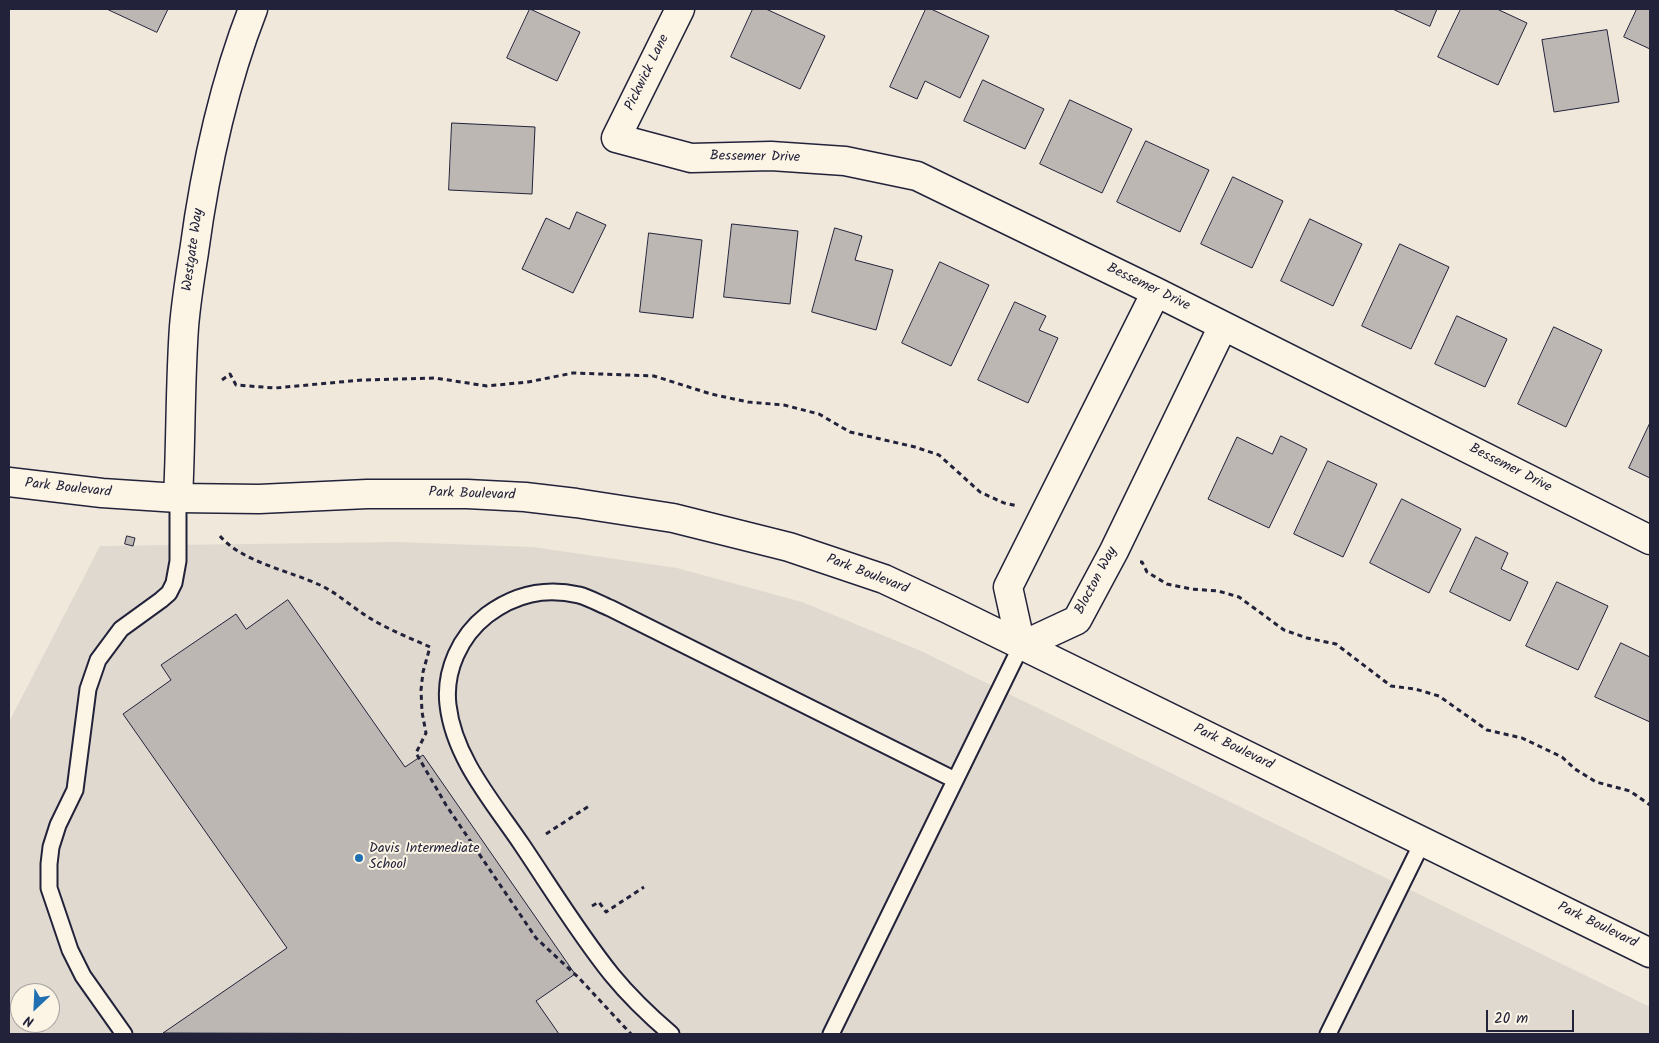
<!DOCTYPE html>
<style>
body{margin:0}
#map{position:relative;width:1659px;height:1043px;overflow:hidden;background:#efe8db;font-family:Kalam,sans-serif}
canvas{display:block}
.frame{position:absolute;inset:0;border:10px solid #22223b;pointer-events:none}
.north{position:absolute;left:10px;top:983px;width:50px;height:50px;box-sizing:border-box;background:#fcf5e5;border:1px solid #a5a1a1;border-radius:50%;rotate:205deg;font-size:14px;font-weight:700;line-height:20px;text-align:center;color:#22223b}
.north::after{content:'';display:block;margin:auto;width:18px;height:22px;background:#1f6fb2;clip-path:polygon(50% 0,100% 100%,50% 72%,0 100%)}
.scale{position:absolute;left:1486px;top:1010px;width:88px;height:22px;box-sizing:border-box;border:2px solid #22223b;border-top:0;padding-left:6px;font-size:15px;line-height:18px;white-space:nowrap;color:#22223b;-webkit-text-stroke:4px #fcf5e5;paint-order:stroke}
</style>
<div id="map">
<canvas width="1659" height="1043"></canvas>
<div class="frame"></div>
<div class="north">N</div>
<div class="scale">20 m</div>
</div>
<script>
const ctx = document.querySelector('canvas').getContext('2d');
ctx.lineJoin = 'round';
function fill(path, color) { ctx.fillStyle = color; ctx.fill(path, 'evenodd'); }
function trace(path, color, width, dash) { ctx.strokeStyle = color; ctx.lineWidth = width; ctx.lineCap = dash ? 'butt' : 'round'; ctx.setLineDash(dash || []); ctx.stroke(path); }
function drawText(font, color, halo, rows, align = 'center') {
  ctx.font = font + ' Kalam,sans-serif'; ctx.lineWidth = 4; ctx.setLineDash([]); ctx.textBaseline = 'middle'; ctx.strokeStyle = halo; ctx.fillStyle = color; for (const [text, x, y, turn = 0] of rows) {
    ctx.save(); ctx.translate(x, y); ctx.rotate((+turn || 0) * Math.PI / 180); ctx.textAlign = isNaN(turn) ? turn : align; if (halo) ctx.strokeText(text, 0, 0); ctx.fillText(text, 0, 0); ctx.restore();
  }
}
fill(new Path2D(`
 M 396,542 L 533,547 L 677,568 L 802,602 L 921,651 L 1650,1007 L 1650,1034 L 9,1034 L 9,722 L 100,546 ZM 20,993 L 50,993 L 50,1023 L 20,1023 Z`), '#e0d9cf');
const building = new Path2D(`
 M 107,9 L 168,9 L 157,32 Z
 M 530,9 L 580,32 L 557,81 L 507,58 Z
 M 753,9 L 766,9 L 825,36 L 800,89 L 731,57 Z
 M 926,9 L 931,9 L 989,36 L 960,98 L 925,81 L 917,99 L 890,87 Z
 M 1393,9 L 1437,9 L 1430,26 Z
 M 1461,9 L 1497,9 L 1527,23 L 1498,85 L 1438,57 Z
 M 1637,9 L 1650,9 L 1650,49 L 1624,37 Z
 M 1607,30 L 1619,102 L 1554,112 L 1542,40 Z
 M 983,80 L 1044,109 L 1025,149 L 964,121 Z
 M 1070,100 L 1132,129 L 1102,193 L 1040,164 Z
 M 452,123 L 535,127 L 532,194 L 449,190 Z
 M 1146,141 L 1209,170 L 1180,232 L 1117,202 Z
 M 1233,177 L 1283,201 L 1252,268 L 1201,244 Z
 M 577,212 L 606,225 L 573,293 L 522,269 L 546,218 L 569,229 Z
 M 1310,219 L 1362,244 L 1333,306 L 1281,281 Z
 M 732,224 L 798,231 L 790,304 L 724,297 Z
 M 835,228 L 862,236 L 855,260 L 893,270 L 876,330 L 812,312 Z
 M 649,233 L 702,240 L 693,318 L 640,312 Z
 M 1400,244 L 1449,267 L 1411,349 L 1362,326 Z
 M 940,262 L 989,285 L 951,366 L 902,343 Z
 M 1015,302 L 1046,316 L 1039,330 L 1058,338 L 1028,403 L 978,380 Z
 M 1457,316 L 1507,339 L 1485,387 L 1435,364 Z
 M 1554,327 L 1602,350 L 1566,427 L 1518,404 Z
 M 1650,423 L 1650,478 L 1629,468 Z
 M 1281,436 L 1307,449 L 1269,528 L 1208,499 L 1237,437 L 1272,454 Z
 M 1328,461 L 1377,484 L 1343,557 L 1294,534 Z
 M 1402,499 L 1461,529 L 1429,593 L 1370,563 Z
 M 127,536 L 135,538 L 133,546 L 125,544 Z
 M 1476,537 L 1508,553 L 1501,569 L 1528,582 L 1510,621 L 1450,592 Z
 M 1557,582 L 1608,606 L 1578,670 L 1526,646 Z
 M 288,600 L 405,767 L 423,755 L 575,974 L 536,1001 L 559,1034 L 163,1033 L 287,948 L 123,714 L 171,680 L 161,665 L 236,614 L 246,629 Z
 M 1621,643 L 1650,657 L 1650,722 L 1595,697 Z`);
fill(building, '#bcb7b3');
trace(building, '#22223b', 1);
const lane = new Path2D(`
 M 124,1034 L 83,976 L 70,950 L 49,888 L 49,864 L 51,847 L 58,825 L 75,790 L 88,689 L 98,660 L 121,629 L 161,600 L 169,593 L 174,583 L 178,561 L 178,498
 M 671,1034 C 650,1016 630,997 612,975 C 579,934 551,888 522,845 C 493,802 454,758 448,705 C 444,671 460,636 487,615 C 515,594 544,587 579,595 C 590,598 600,604 610,608 L 955,780
 M 831,1034 L 1021,646
 M 1328,1034 L 1423,841`);
const street = new Path2D(`
 M 680,9 L 616,138 L 691,158 L 771,156 L 845,161 L 917,176 L 1156,292 L 1650,540
 M 1156,292 L 1008,587 L 1021,646 L 1077,620 L 1114,551 L 1223,326`);
const secondary = new Path2D(`
 M 9,482 L 102,493 L 178,498 L 259,499 L 367,494 L 467,494 L 525,497 L 576,503 L 673,518 L 789,547 L 884,579 L 948,609 L 1650,953
 M 178,498 C 181,441 180,384 184,327 C 186,302 190,277 194,252 C 205,170 223,86 253,9`);
trace(lane, '#22223b', 19);
trace(street, '#22223b', 31);
trace(secondary, '#22223b', 31);
trace(new Path2D(`
 M 222,380 L 230,374 L 236,385 L 275,388 L 362,380 L 435,378 L 487,386 L 528,382 L 573,373 L 654,376 L 711,394 L 748,402 L 784,405 L 819,414 L 850,432 L 915,447 L 939,455 L 980,492 L 1004,503 L 1018,506
 M 220,536 C 242,562 290,571 320,585 C 337,593 352,607 368,617 C 387,629 410,638 430,647 L 423,672 L 421,690 L 422,712 L 426,733 L 416,753 L 446,805 L 536,938 L 579,978 L 631,1034
 M 1140,562 L 1142,562 L 1147,572 L 1167,584 L 1191,589 L 1218,591 L 1239,597 L 1284,630 L 1307,638 L 1336,644 L 1391,686 L 1415,689 L 1439,696 L 1487,730 L 1522,738 L 1562,757 L 1575,769 L 1596,782 L 1630,791 L 1650,805
 M 546,834 L 589,806
 M 592,906 L 599,902 L 606,912 L 644,887`), '#22223b', 3, [5, 4]);
trace(lane, '#fcf5e5', 15);
trace(street, '#fcf5e5', 28);
trace(secondary, '#fcf5e5', 28);
for (const [x, y, r, color] of [
 [359,858,5,"#1f6fb2"]
]) { const dot = new Path2D(); dot.arc(x, y, r, 0, 2 * Math.PI); ctx.fillStyle = color; ctx.fill(dot); trace(dot, '#fcf5e5', 2); }
drawText('14px', '#22223b', '#fcf5e5', [
 ["Pickwick Lane",648,73,-64],
 ["Bessemer Drive",755,158,1],
 ["Westgate Way",194,250,-82],
 ["Bessemer Drive",1148,288,26],
 ["Bessemer Drive",1510,469,27],
 ["Park Boulevard",68,489,6],
 ["Park Boulevard",472,495,2],
 ["Park Boulevard",867,575,21],
 ["Blocton Way",1097,581,-62],
 ["Park Boulevard",1233,748,26],
 ["Park Boulevard",1597,926,26]
]);
drawText('14px', '#22223b', '#fcf5e5', [
 ["Davis Intermediate",369,850],
 ["School",369,866]
], 'left');
</script>
